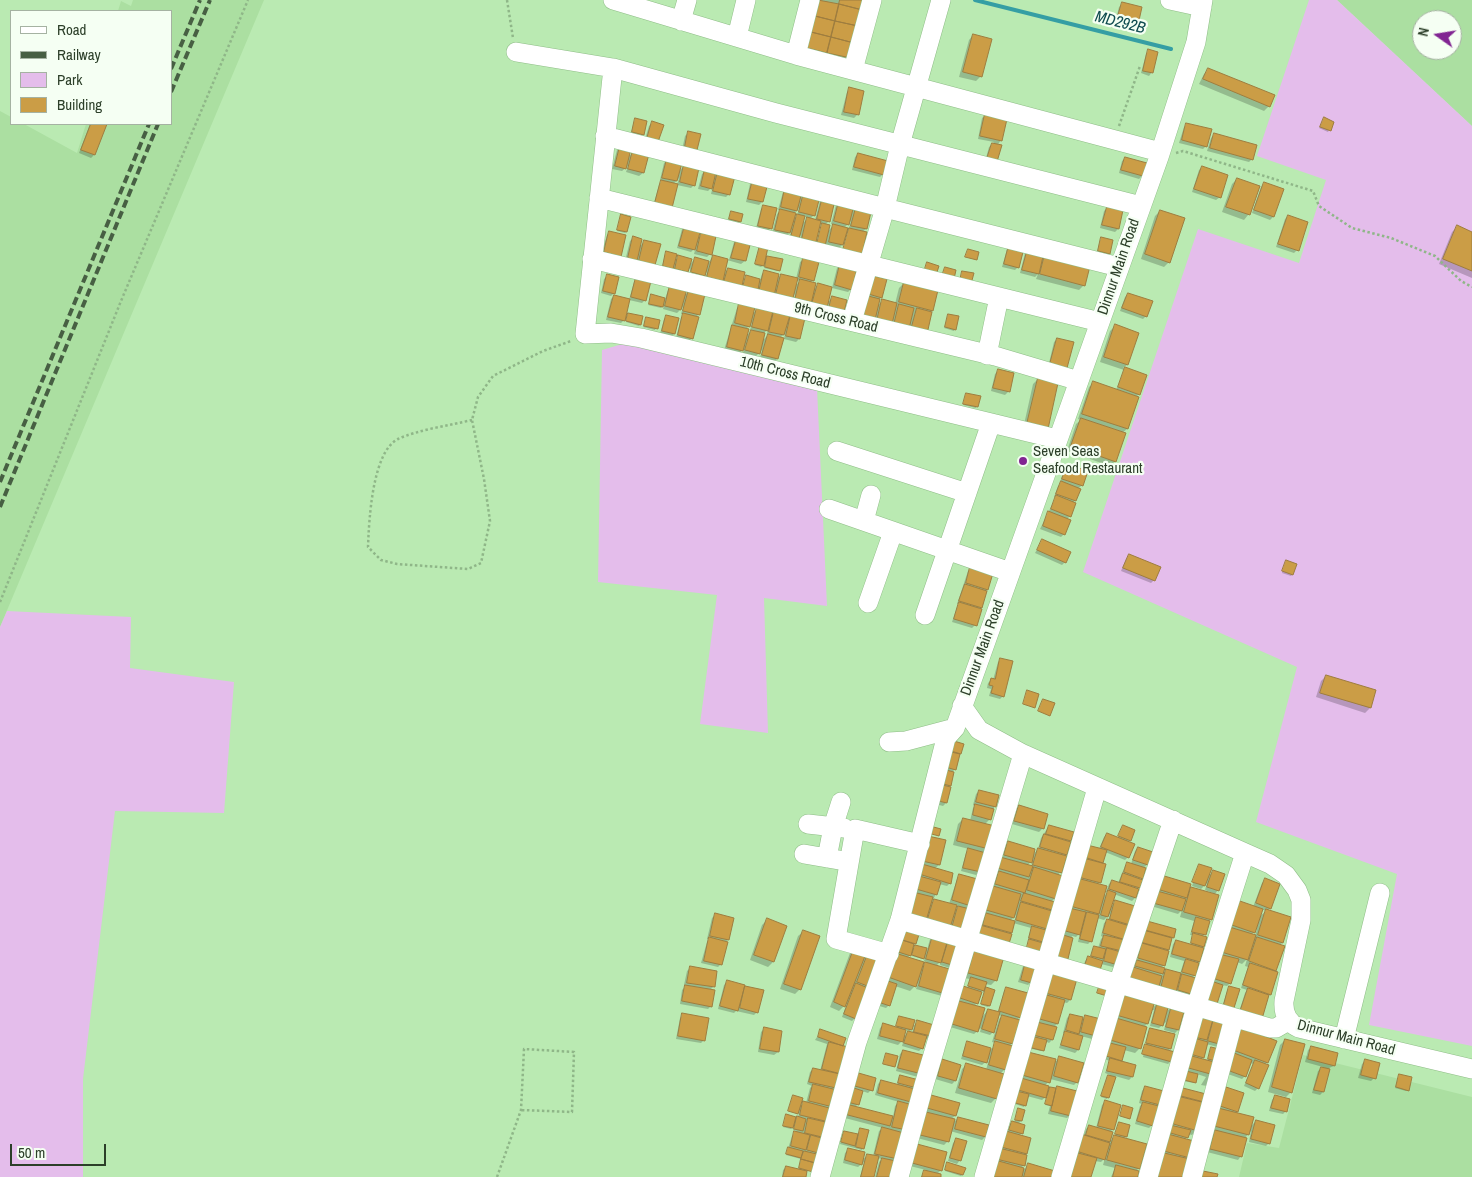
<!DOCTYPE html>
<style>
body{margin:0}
#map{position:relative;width:1472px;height:1177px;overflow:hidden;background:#baeab2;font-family:"Archivo Narrow",sans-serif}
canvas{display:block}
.legend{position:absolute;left:10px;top:10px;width:162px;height:115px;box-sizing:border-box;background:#f5fff3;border:1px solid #a5b2a2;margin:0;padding:6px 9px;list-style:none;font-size:15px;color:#2c3f29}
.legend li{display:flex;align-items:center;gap:10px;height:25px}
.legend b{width:25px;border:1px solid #a5b2a2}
.north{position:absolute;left:1412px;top:10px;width:50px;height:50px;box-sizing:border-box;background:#f5fff3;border:1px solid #a5b2a2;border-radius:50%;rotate:283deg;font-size:14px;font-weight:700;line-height:20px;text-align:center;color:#2c3f29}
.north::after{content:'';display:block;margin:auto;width:18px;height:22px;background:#812592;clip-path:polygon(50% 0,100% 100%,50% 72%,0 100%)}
.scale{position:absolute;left:10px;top:1144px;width:96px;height:22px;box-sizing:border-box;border:2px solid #2c3f29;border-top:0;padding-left:6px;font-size:15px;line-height:18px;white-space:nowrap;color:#2c3f29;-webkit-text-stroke:4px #f5fff3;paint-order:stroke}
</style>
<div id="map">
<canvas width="1472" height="1177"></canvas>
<ul class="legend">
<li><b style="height:6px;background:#fff"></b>Road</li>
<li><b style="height:6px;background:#475f43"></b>Railway</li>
<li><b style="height:14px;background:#e4bdeb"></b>Park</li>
<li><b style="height:14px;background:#cb9d46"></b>Building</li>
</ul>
<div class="north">N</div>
<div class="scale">50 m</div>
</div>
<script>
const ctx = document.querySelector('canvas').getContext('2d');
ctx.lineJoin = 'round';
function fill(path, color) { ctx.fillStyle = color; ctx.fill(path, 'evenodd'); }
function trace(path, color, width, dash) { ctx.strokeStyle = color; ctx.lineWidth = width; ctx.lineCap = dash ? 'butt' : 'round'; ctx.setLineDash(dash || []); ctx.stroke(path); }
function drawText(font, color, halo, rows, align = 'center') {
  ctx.font = font + ' "Archivo Narrow",sans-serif'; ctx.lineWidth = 4.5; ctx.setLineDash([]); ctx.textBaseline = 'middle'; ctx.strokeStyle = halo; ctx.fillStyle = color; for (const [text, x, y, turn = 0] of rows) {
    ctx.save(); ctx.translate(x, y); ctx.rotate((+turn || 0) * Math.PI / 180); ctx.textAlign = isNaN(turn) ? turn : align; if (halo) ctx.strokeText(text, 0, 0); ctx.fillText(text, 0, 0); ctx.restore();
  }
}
fill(new Path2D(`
 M 133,0 L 264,0 L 0,627 L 0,111 L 11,117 L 11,124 L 24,124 L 77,153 L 86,124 L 171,124 L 171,11 L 118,11 L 121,1 L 131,6 Z
 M 1337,0 L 1472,0 L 1472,126 ZM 1422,20 L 1452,20 L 1452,50 L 1422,50 Z
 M 1303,1055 L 1472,1097 L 1472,1177 L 1239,1177 L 1247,1143 L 1279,1148 Z`), '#abdfa1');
fill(new Path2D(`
 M 1309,0 L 1337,0 L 1472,126 L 1472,1046 L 1369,1025 L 1397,874 L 1256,822 L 1297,667 L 1083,572 L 1198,229 L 1299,263 L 1326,180 L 1257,156 Z
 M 629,342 L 817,388 L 827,606 L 764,598 L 768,733 L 700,724 L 717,595 L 598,582 L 602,350 Z
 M 7,611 L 131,617 L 130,668 L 234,682 L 224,813 L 115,811 L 83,1079 L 83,1177 L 0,1177 L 0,627 Z`), '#e4bdeb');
fill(new Path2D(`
 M 817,0 L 864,0 L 846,61 L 804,50 Z
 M 1122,4 L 1137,24 L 1134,27 L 1115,23 L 1119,7 Z
 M 973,35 L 981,76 L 976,81 L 959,77 L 969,40 Z
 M 1149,51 L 1152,72 L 1149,76 L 1141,73 L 1146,54 Z
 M 1209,69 L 1269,106 L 1264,111 L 1199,84 L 1204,74 Z
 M 850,89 L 857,115 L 854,118 L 841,115 L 847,92 Z
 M 986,115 L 1001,140 L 984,165 L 989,147 L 994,142 L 978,139 L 982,118 Z
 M 1324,119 L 1333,122 L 1328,132 L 1319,128 Z
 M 634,121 L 643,135 L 641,136 L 631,133 Z
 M 652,123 L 657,142 L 644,142 L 649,126 Z
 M 90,124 L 106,124 L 94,155 L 91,158 L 79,153 Z
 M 1187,124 L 1206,146 L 1203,149 L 1179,143 L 1184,127 Z
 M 688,133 L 699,135 L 682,150 L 685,136 Z
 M 1214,135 L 1252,159 L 1249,162 L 1207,151 L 1211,138 Z
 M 620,147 L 628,158 L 633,152 L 643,173 L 639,176 L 626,172 L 628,166 L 622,171 L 612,169 L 617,150 Z
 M 858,154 L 883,174 L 880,177 L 852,170 L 855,157 Z
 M 1125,158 L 1142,176 L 1139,179 L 1119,173 L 1122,161 Z
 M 667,160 L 679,171 L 684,166 L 694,185 L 691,188 L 677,185 L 679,178 L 653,206 L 659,185 L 662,181 L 660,180 L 664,163 Z
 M 1202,167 L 1220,197 L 1216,200 L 1192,192 L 1199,170 Z
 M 705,171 L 713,178 L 718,173 L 729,194 L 726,197 L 711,194 L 713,186 L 708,191 L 698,189 L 702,174 Z
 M 1237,179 L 1258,187 L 1248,215 L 1244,220 L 1222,212 L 1232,184 Z
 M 753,181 L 766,184 L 762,202 L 759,205 L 746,202 L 750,184 Z
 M 1264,184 L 1273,217 L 1270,220 L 1252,213 L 1261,187 Z
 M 786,189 L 799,199 L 805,193 L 814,215 L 810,219 L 815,220 L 820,201 L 823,198 L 829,221 L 825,225 L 828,231 L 834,225 L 831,224 L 836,205 L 839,202 L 851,211 L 857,205 L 871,209 L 866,229 L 862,232 L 848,231 L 851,221 L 844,228 L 847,232 L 841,253 L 844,243 L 839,248 L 824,244 L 823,224 L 820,223 L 815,242 L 812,245 L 800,242 L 801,235 L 795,241 L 789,240 L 791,231 L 786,236 L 772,233 L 777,214 L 781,210 L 778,210 L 783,192 ZM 799,208 L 797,216 L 793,220 L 793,214 ZM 804,216 L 808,218 L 802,224 Z
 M 764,206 L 771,228 L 768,231 L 756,228 L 761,209 Z
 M 1107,208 L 1118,229 L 1115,232 L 1100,228 L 1104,211 Z
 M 1160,211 L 1169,262 L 1164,267 L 1141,259 L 1155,216 Z
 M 731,212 L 741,215 L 739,223 L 728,220 Z
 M 621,215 L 626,232 L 625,233 L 617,231 Z
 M 1288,216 L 1297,250 L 1294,253 L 1276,247 L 1285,219 Z
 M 685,226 L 697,239 L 702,234 L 710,254 L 707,257 L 694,254 L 696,247 L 691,252 L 677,248 L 682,229 Z
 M 1457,227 L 1472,233 L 1472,278 L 1439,264 L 1452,232 Z
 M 610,232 L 617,259 L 601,255 L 607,235 Z
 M 633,238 L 639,247 L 644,242 L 659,245 L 637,264 L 638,258 L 633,263 L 625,261 L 630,241 Z
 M 737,238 L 745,261 L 741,264 L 727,260 L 723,274 L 728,269 L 738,288 L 705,280 L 707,272 L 704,275 L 690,271 L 690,268 L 688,270 L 685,270 L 685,272 L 673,272 L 674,266 L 671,270 L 662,267 L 665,254 L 673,262 L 679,257 L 689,265 L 695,259 L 709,262 L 713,256 L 729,260 L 734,242 Z
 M 1100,240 L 1112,241 L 1107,255 L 1097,252 Z
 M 1010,246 L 1018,267 L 1015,270 L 1002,267 L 1007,249 Z
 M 759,247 L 764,261 L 768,257 L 779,270 L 777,271 L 764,268 L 766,263 L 761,267 L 755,265 Z
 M 1028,250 L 1041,261 L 1046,256 L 1084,285 L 1079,290 L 1036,279 L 1038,274 L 1035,277 L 1020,273 L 1025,253 Z
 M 804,259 L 813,280 L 810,283 L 813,290 L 818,285 L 827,303 L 833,297 L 839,314 L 827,311 L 829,304 L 823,310 L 793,303 L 795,294 L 788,301 L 774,297 L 775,293 L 769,298 L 743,288 L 746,276 L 760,280 L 762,274 L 765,271 L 776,280 L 781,275 L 796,279 L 800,262 ZM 796,280 L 800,281 L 794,287 Z
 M 840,265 L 851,289 L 848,292 L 832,288 L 837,268 Z
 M 607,276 L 614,293 L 611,296 L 601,293 L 604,279 Z
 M 637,279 L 645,300 L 642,303 L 629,300 L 634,282 Z
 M 867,279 L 881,297 L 877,306 L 882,301 L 895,304 L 899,288 L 904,283 L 932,310 L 926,333 L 909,333 L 911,325 L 905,331 L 892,328 L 894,321 L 888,327 L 874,324 L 876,318 L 871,323 Z
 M 671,287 L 684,296 L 689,291 L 699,314 L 695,318 L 692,338 L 689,341 L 676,338 L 681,318 L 684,314 L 681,314 L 683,307 L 677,313 L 663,309 L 664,305 L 661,308 L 648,305 L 651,296 L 665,299 L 668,290 Z
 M 1128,294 L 1146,316 L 1143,319 L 1120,311 L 1125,297 Z
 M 614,296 L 624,318 L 629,314 L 640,325 L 639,326 L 626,322 L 627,317 L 621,323 L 606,320 L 611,299 Z
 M 740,305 L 752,314 L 758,309 L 770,317 L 775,312 L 787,321 L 792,316 L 799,339 L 796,342 L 784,339 L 785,333 L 780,338 L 777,359 L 774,362 L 760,358 L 762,350 L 756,356 L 743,353 L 744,348 L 739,354 L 724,350 L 737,308 ZM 752,323 L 750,330 L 752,330 L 746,336 L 746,329 ZM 768,329 L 767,334 L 768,335 L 762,341 L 763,334 Z
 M 948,315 L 955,329 L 954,331 L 944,328 Z
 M 667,316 L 674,334 L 671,337 L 660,334 L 664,319 Z
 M 646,318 L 658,321 L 655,330 L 643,327 Z
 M 1115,326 L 1137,333 L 1127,365 L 1123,368 L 1145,376 L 1139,394 L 1136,397 L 1138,397 L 1127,429 L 1122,433 L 1115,461 L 1110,466 L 1067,451 L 1076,424 L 1081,420 L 1078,419 L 1089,387 L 1094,383 L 1116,390 L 1124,370 L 1100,362 L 1110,331 Z
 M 1057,339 L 1066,368 L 1049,363 L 1054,342 Z
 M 998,371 L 1008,392 L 1005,395 L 991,391 L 995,374 Z
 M 1038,379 L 1057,383 L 1023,429 L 1033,384 Z
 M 966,394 L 979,397 L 976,408 L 963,405 Z
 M 1068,465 L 1082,485 L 1078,489 L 1070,516 L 1066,520 L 1064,534 L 1061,537 L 1040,529 L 1056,497 L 1054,497 L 1058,486 L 1061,483 L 1060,482 L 1065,468 Z
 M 1042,541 L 1065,562 L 1062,565 L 1035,553 Z
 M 1129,555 L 1154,580 L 1151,583 L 1121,571 L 1126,559 Z
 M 1285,563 L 1292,575 L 1291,576 L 1282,573 Z
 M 971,568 L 987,589 L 985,591 L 980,607 L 978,609 L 975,625 L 972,628 L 952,622 L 957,607 L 959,604 L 957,604 L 968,571 Z
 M 1001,659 L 1003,696 L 1000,699 L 989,696 L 991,689 L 987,688 L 988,683 L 991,680 L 993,680 L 998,662 Z
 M 1326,676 L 1375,691 L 1370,708 L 1365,713 L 1316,697 L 1321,681 Z
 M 953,744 L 960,753 L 955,769 L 952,772 L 950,785 L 948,787 L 946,803 L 943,806 L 932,803 Z
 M 979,791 L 998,796 L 990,819 L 985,824 L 988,848 L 983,853 L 979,872 L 976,875 L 961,871 L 966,853 L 969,849 L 953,845 L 958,824 L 963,819 L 970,821 L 973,808 L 975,806 L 973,805 L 976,794 Z
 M 1019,806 L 1042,829 L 1039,832 L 1012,824 L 1016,809 Z
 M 1049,826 L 1070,840 L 1068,842 L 1060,872 L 1058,875 L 1055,898 L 1051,902 L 1051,910 L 1049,912 L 1042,941 L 1025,952 L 1031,939 L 1028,939 L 1031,928 L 1013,923 L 1007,947 L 974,941 L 985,916 L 982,915 L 996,876 L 999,873 L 995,871 L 1002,858 L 1005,846 L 1008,843 L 1033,855 L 1038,849 L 1041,838 ZM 1033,859 L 1031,867 L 1027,866 ZM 1016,915 L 1014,922 L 1010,921 Z
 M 1122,828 L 1134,831 L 1128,842 L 1128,857 L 1125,860 L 1105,852 L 1100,864 L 1100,882 L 1097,884 L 1102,898 L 1108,892 L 1106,892 L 1109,884 L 1112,881 L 1118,883 L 1125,866 L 1128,863 L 1131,864 L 1135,851 L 1138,848 L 1147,865 L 1143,868 L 1135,898 L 1132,901 L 1114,894 L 1110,907 L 1116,902 L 1129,924 L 1122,941 L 1116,964 L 1113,967 L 1101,964 L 1082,972 L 1085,961 L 1088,958 L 1090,959 L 1093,948 L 1098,948 L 1101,939 L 1103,937 L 1101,936 L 1104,923 L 1108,920 L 1110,914 L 1104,920 L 1097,918 L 1091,941 L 1088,944 L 1078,942 L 1080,933 L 1076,937 L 1072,936 L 1065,962 L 1051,962 L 1081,860 L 1099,849 L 1104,837 L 1107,834 L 1118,838 Z
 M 925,840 L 939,865 L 934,869 L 950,883 L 947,886 L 939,884 L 936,894 L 930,905 L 934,900 L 949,904 L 957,879 L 960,876 L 979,881 L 963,931 L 904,918 ZM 956,905 L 959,906 L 954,912 Z
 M 1199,865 L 1207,877 L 1213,872 L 1218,890 L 1215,894 L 1205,890 L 1207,883 L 1201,889 L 1192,886 Z
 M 1159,879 L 1187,893 L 1191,889 L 1211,919 L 1208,922 L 1204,935 L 1202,937 L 1203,946 L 1201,948 L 1202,949 L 1195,975 L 1192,978 L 1190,993 L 1187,996 L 1126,985 L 1134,964 L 1137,961 L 1139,948 L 1141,946 L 1138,944 L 1144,925 L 1175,930 L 1166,951 L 1164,965 L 1161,968 L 1163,969 L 1161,975 L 1167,970 L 1180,974 L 1184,961 L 1170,957 L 1173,944 L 1176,941 L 1190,945 L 1193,935 L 1190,935 L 1194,921 L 1180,917 L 1182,910 L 1178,914 L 1151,906 Z
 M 1265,880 L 1270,908 L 1267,911 L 1282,943 L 1279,946 L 1270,994 L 1238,1015 L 1245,993 L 1247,990 L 1241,988 L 1248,967 L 1245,966 L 1247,959 L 1242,964 L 1237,962 L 1230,983 L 1227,986 L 1222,985 L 1202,1006 L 1221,932 L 1253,907 L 1262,883 ZM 1261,909 L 1266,911 L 1258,918 ZM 1257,929 L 1255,936 L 1251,935 Z
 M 715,915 L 733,919 L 728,940 L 725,942 L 721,964 L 718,967 L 701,963 L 707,942 L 709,939 L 707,939 L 712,918 Z
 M 767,920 L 773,962 L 768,967 L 750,960 L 762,925 Z
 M 900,927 L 919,928 L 911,951 L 916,947 L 927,950 L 930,939 L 933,936 L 960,944 L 950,968 L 940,965 L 941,961 L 935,967 L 951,971 L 942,996 L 916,989 L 918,983 L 910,991 L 895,986 L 889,1005 L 886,1008 L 876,1005 ZM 914,952 L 912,956 L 922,959 L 925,956 L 924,961 L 927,962 L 920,969 L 907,958 Z
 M 803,932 L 800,989 L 795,994 L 780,989 L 798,936 Z
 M 976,946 L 996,980 L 991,985 L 985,984 L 984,988 L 993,991 L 989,1006 L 988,1007 L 981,1005 L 984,992 L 981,991 L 977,1003 L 974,1006 L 982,1017 L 988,1010 L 998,1013 L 1004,991 L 1007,988 L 1020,1017 L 1017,1020 L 1012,1043 L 1009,1047 L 1005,1069 L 1000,1074 L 996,1098 L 991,1103 L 955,1093 L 962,1069 L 967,1064 L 986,1070 L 989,1059 L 982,1065 L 961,1059 L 965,1046 L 968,1043 L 992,1049 L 996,1043 L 992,1042 L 999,1019 L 1002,1016 L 998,1015 L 993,1032 L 990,1035 L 980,1032 L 981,1028 L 974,1034 L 950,1027 L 956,1005 L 959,1002 L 957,1001 L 960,991 L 967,989 L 970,979 L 964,978 L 971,951 Z
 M 869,952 L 880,957 L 855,1018 L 852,1021 L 842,1017 L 847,1003 L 839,1011 L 830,1007 L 850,953 Z
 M 1026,963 L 1031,982 L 1028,985 L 1018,982 L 1023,966 Z
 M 690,968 L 713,987 L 709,991 L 711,1006 L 708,1009 L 680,1004 L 682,990 L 686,986 L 684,985 L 687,971 Z
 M 1049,972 L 1070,1000 L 1067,1003 L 1063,1002 L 1057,1024 L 1054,1027 L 1052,1040 L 1049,1043 L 1045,1041 L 1041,1051 L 1028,1048 Z
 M 727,982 L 742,991 L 746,987 L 757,1012 L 754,1015 L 736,1011 L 734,1013 L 718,1009 L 724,985 Z
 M 1230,988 L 1232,1011 L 1221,1011 L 1227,991 Z
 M 1118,998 L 1152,1009 L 1158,1002 L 1166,1012 L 1172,1006 L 1178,1030 L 1175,1033 L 1164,1030 L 1166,1022 L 1159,1028 L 1150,1026 L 1154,1010 L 1151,1010 L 1147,1024 L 1144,1027 L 1140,1048 L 1135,1053 L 1124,1050 L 1119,1062 L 1135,1066 L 1132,1077 L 1129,1080 L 1115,1076 L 1107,1099 L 1101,1097 L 1107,1077 L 1110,1075 L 1105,1073 L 1110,1061 L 1104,1059 Z
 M 683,1015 L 704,1040 L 701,1043 L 676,1039 L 680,1018 Z
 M 1070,1015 L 1080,1022 L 1086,1016 L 1095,1036 L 1092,1039 L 1081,1036 L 1078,1050 L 1075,1053 L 1059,1048 L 1064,1034 L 1063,1033 L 1067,1018 Z
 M 898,1018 L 911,1028 L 918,1022 L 930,1036 L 927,1039 L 925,1038 L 922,1048 L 919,1051 L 902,1046 L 904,1039 L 898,1045 L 877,1039 L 880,1028 L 883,1025 L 896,1028 ZM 914,1026 L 912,1033 L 908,1032 L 903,1038 L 905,1030 L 910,1031 Z
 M 1215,1019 L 1218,1047 L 1206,1044 L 1203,1057 L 1201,1059 L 1207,1061 L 1211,1048 L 1218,1050 L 1207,1086 L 1201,1085 L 1206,1077 L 1197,1074 L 1194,1083 L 1183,1081 L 1191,1043 Z
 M 1242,1028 L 1267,1062 L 1264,1065 L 1258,1088 L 1255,1091 L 1244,1086 L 1253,1064 L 1250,1063 L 1245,1076 L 1242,1079 L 1225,1073 L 1237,1033 Z
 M 764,1029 L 781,1032 L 778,1052 L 774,1055 L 758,1052 L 761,1032 Z
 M 1151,1029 L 1170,1049 L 1168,1051 L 1171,1061 L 1168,1064 L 1143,1057 L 1148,1032 Z
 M 821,1031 L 845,1039 L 842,1047 L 847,1048 L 835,1087 L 833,1090 L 835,1091 L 812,1171 L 806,1171 L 804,1177 L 782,1177 L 783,1170 L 786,1167 L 798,1170 L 801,1159 L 786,1155 L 792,1136 L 797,1131 L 793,1130 L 795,1125 L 791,1129 L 783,1127 L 787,1116 L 798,1118 L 799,1112 L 798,1113 L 788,1110 L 792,1098 L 793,1097 L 799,1107 L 804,1103 L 806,1103 L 810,1088 L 812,1086 L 807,1084 L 810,1072 L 813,1069 L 820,1071 L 827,1044 L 815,1040 Z
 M 1285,1040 L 1291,1092 L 1286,1097 L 1268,1092 L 1280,1045 Z
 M 1312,1047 L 1334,1066 L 1329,1068 L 1323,1092 L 1320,1095 L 1312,1093 L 1318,1071 L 1323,1067 L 1305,1062 L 1308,1050 Z
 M 903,1051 L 925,1057 L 918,1077 L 896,1071 L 900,1054 Z
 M 1028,1053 L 1057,1061 L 1060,1058 L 1077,1082 L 1074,1085 L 1050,1079 L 1045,1086 L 1046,1092 L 1050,1088 L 1056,1090 L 1058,1088 L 1070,1115 L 1067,1118 L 1048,1114 L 1050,1106 L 1045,1105 L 1048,1095 L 1042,1100 L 1027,1096 L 1024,1107 L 1012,1103 Z
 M 943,1061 L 955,1081 L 952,1084 L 935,1079 L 940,1064 Z
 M 1365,1061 L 1374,1078 L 1371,1081 L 1358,1078 L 1362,1064 Z
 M 852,1076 L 871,1090 L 868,1093 L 862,1091 L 858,1104 L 855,1107 L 893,1117 L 895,1106 L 899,1102 L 875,1095 L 878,1084 L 881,1081 L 897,1085 L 899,1077 L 917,1081 L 910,1101 L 907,1105 L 912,1106 L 891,1177 L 875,1177 L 879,1162 L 882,1159 L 877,1158 L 872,1177 L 860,1177 L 864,1162 L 858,1167 L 843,1163 L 845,1153 L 848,1150 L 862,1160 L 868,1155 L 873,1156 L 879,1131 L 883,1128 L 841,1117 Z
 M 1399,1076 L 1408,1090 L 1406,1091 L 1395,1088 Z
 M 1145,1087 L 1159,1104 L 1156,1107 L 1152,1125 L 1149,1128 L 1135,1124 L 1140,1106 L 1142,1104 L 1139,1103 L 1142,1091 Z
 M 1227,1088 L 1237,1111 L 1235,1113 L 1250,1127 L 1256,1121 L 1269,1143 L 1266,1146 L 1249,1142 L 1251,1131 L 1244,1139 L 1241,1156 L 1238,1160 L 1207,1152 L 1212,1134 L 1216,1130 L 1212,1129 L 1224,1091 Z
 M 1176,1091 L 1202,1101 L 1201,1103 L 1197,1130 L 1192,1135 L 1188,1134 L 1185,1140 L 1193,1142 L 1184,1177 L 1150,1177 Z
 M 1275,1096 L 1286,1111 L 1283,1114 L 1269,1111 L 1272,1100 Z
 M 928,1099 L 958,1103 L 955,1116 L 951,1119 L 952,1124 L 958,1118 L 988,1126 L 985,1137 L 982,1140 L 950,1131 L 947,1142 L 944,1145 L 917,1138 L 923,1116 L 927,1112 L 924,1111 Z
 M 1105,1102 L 1113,1129 L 1110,1132 L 1112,1133 L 1109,1142 L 1115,1136 L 1119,1123 L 1126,1137 L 1123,1139 L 1139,1168 L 1135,1172 L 1137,1177 L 1111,1177 L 1115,1168 L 1103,1165 L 1105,1158 L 1101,1162 L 1095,1161 L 1090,1177 L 1069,1177 L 1086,1129 L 1089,1126 L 1096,1128 L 1102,1105 Z
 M 1018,1110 L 1021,1121 L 1018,1124 L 1022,1133 L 1019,1136 L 1030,1139 L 1023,1166 L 1021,1168 L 1025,1169 L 1028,1165 L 1052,1177 L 989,1177 L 1011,1123 L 1014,1123 Z
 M 867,1131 L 862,1150 L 840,1144 L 844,1132 L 858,1135 Z
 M 956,1140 L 960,1160 L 957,1164 L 948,1161 L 953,1143 Z
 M 914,1148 L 941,1170 L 937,1174 L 939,1177 L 921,1177 L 926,1170 L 910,1166 Z
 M 946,1165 L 962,1175 L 961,1176 L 945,1171 Z`), '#0003');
trace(new Path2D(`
 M 975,0 L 1171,49`), '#359ea4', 4);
const building = new Path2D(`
 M 818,0 L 839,4 L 835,21 L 815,16 Z
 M 840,0 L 865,0 L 863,10 L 839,4 Z
 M 1122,2 L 1142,7 L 1138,25 L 1117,20 Z
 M 839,4 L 862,10 L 858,26 L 835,21 Z
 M 815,16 L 835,21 L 831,37 L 811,32 Z
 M 835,21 L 858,26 L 854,43 L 831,37 Z
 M 811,32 L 831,37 L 827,53 L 807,48 Z
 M 973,34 L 992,39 L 982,77 L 963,72 Z
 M 831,37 L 854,43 L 851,58 L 827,53 Z
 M 1148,49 L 1158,52 L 1153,73 L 1143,71 Z
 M 1208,68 L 1275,95 L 1270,107 L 1203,79 Z
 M 849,87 L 864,91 L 859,115 L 844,112 Z
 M 985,114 L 1007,119 L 1002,141 L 980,136 Z
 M 1324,117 L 1334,122 L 1331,131 L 1320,127 Z
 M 635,118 L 647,121 L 644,135 L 632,132 Z
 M 652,121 L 664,125 L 658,142 L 647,139 Z
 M 1186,123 L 1212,129 L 1207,147 L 1182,140 Z
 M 91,124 L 107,124 L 95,155 L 81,150 Z
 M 688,131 L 701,134 L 697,150 L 685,147 Z
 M 1214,133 L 1257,145 L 1253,160 L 1210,148 Z
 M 992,143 L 1002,145 L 996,165 L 986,162 Z
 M 620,146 L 631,149 L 626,169 L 615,166 Z
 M 633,150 L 649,154 L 644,173 L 628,169 Z
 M 858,153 L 888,161 L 884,175 L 854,167 Z
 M 1125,157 L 1147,163 L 1143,176 L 1121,170 Z
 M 667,159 L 682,163 L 677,181 L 662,178 Z
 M 684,164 L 699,168 L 695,186 L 680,182 Z
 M 1202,166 L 1228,175 L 1221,198 L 1194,189 Z
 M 705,169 L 716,172 L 712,189 L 701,186 Z
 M 718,171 L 735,176 L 730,195 L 713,191 Z
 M 1237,178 L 1260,186 L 1250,215 L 1226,207 Z
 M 753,179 L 768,183 L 763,202 L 748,199 Z
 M 661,180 L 678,184 L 672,208 L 655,203 Z
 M 1264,182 L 1284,189 L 1274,217 L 1254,210 Z
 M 785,188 L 802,192 L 797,211 L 781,207 Z
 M 804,192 L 820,196 L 815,216 L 799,212 Z
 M 823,196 L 835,200 L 830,222 L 817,219 Z
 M 839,201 L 854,205 L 849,225 L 834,221 Z
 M 857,204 L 872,208 L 867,229 L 851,226 Z
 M 763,205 L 777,208 L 772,229 L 758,226 Z
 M 1107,207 L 1123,210 L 1119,229 L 1102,225 Z
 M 780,209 L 796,213 L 790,233 L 775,230 Z
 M 1160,210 L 1185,218 L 1170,263 L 1145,254 Z
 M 731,211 L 743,214 L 741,222 L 729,219 Z
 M 621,214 L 631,217 L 627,232 L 617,230 Z
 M 797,214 L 805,216 L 799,239 L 791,237 Z
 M 1288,215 L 1308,222 L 1299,251 L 1278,244 Z
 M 807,217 L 821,221 L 816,242 L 802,239 Z
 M 822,223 L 830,225 L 825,246 L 817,244 Z
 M 833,224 L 848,228 L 843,245 L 829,242 Z
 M 685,225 L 701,229 L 695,250 L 679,246 Z
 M 1457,225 L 1472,232 L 1472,271 L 1443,259 Z
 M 849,228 L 867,232 L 862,255 L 843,250 Z
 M 609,231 L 626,235 L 621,257 L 604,252 Z
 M 701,233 L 716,236 L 712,255 L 697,251 Z
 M 633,236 L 642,239 L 637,261 L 628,258 Z
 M 737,237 L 751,241 L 746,261 L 731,258 Z
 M 1101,237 L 1113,240 L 1110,254 L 1098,251 Z
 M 644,240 L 661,244 L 655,265 L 639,261 Z
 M 760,245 L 768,247 L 764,266 L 755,264 Z
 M 1009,245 L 1024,248 L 1019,268 L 1004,264 Z
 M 1028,248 L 1044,252 L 1039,274 L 1022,270 Z
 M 968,249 L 979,252 L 977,260 L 965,257 Z
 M 666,251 L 677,254 L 673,269 L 663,266 Z
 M 1045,254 L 1090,266 L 1085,286 L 1040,274 Z
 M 678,255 L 692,259 L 688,272 L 675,269 Z
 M 713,255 L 728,259 L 723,281 L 707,277 Z
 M 767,256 L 783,259 L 780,271 L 765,267 Z
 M 695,257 L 709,261 L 705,276 L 691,272 Z
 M 803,258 L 819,262 L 814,281 L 799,277 Z
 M 927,262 L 939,266 L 936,275 L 924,272 Z
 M 840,264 L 857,268 L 852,290 L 835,285 Z
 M 945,267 L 956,270 L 954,279 L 942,276 Z
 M 728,268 L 745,272 L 742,286 L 724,282 Z
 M 764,270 L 779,274 L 774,296 L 759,292 Z
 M 962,271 L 974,273 L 971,284 L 960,281 Z
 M 607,274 L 619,277 L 615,294 L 603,291 Z
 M 781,274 L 798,278 L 793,298 L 776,294 Z
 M 746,275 L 760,279 L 758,290 L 743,287 Z
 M 870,275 L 887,279 L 882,298 L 865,293 Z
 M 636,277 L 651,281 L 646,301 L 631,297 Z
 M 800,279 L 816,283 L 811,304 L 795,300 Z
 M 904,282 L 938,290 L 933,311 L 899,302 Z
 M 818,283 L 832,287 L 827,308 L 812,304 Z
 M 670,285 L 687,289 L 681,310 L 665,306 Z
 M 689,289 L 705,294 L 700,315 L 683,311 Z
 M 1128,293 L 1153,301 L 1147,317 L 1122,308 Z
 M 651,294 L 665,298 L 663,307 L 649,304 Z
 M 614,295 L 630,299 L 625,321 L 608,317 Z
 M 864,295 L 880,299 L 875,320 L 859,316 Z
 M 832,296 L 847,300 L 844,312 L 829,308 Z
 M 882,299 L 897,303 L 892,324 L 877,321 Z
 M 739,303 L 755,307 L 750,327 L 735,323 Z
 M 899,304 L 914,308 L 909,329 L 894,325 Z
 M 757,307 L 773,311 L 768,331 L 752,327 Z
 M 917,308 L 932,312 L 927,334 L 911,330 Z
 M 774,311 L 790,315 L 784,335 L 769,332 Z
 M 628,313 L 643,316 L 641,325 L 626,321 Z
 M 683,313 L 699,317 L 693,339 L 678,335 Z
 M 791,314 L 805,318 L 800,339 L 786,336 Z
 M 948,314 L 959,316 L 956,330 L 945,327 Z
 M 666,315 L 679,318 L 675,334 L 662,331 Z
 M 646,317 L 660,320 L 658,329 L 644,326 Z
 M 1115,324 L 1139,333 L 1128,365 L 1104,357 Z
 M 732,325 L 749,329 L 743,351 L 727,347 Z
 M 751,330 L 765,333 L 760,354 L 745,350 Z
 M 768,334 L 784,338 L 778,359 L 762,355 Z
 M 1057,338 L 1074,342 L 1067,368 L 1050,364 Z
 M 1125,367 L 1147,375 L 1140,395 L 1118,387 Z
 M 998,369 L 1014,373 L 1010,392 L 993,388 Z
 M 1038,378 L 1058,383 L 1048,429 L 1027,424 Z
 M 1093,381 L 1139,397 L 1128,429 L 1082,414 Z
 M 966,393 L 981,396 L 978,407 L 963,404 Z
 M 1081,418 L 1126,433 L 1116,462 L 1071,446 Z
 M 1067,464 L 1088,471 L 1083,486 L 1062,479 Z
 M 1061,481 L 1081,489 L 1076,501 L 1056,494 Z
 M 1056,495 L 1076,503 L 1071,517 L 1051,509 Z
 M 1048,511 L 1071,520 L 1065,535 L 1043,526 Z
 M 1042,539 L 1071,552 L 1066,563 L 1037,550 Z
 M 1129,554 L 1161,567 L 1155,581 L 1123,568 Z
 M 1286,560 L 1297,564 L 1293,575 L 1282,571 Z
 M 970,567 L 993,573 L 988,590 L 966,583 Z
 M 965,584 L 987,591 L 982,608 L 959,601 Z
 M 959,602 L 982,609 L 977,626 L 954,619 Z
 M 1000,658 L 1013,661 L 1004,697 L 991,693 L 993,686 L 989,685 L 991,678 L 995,679 Z
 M 1326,675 L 1376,690 L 1371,708 L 1320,693 Z
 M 1027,690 L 1039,694 L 1035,708 L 1023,704 Z
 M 1043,699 L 1055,703 L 1050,716 L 1038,711 Z
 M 954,741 L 964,744 L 961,754 L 951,751 Z
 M 947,751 L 960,754 L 956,770 L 942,766 Z
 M 942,769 L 954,772 L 951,786 L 939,783 Z
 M 938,784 L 951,787 L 947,803 L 934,800 Z
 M 979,790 L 999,795 L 996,807 L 976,802 Z
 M 975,804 L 994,809 L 991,820 L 973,815 Z
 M 1019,805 L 1048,814 L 1044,829 L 1014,821 Z
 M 963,818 L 995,826 L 989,849 L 957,841 Z
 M 1049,825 L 1074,832 L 1071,841 L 1046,834 Z
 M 1123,825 L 1135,830 L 1131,841 L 1118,836 Z
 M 930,826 L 941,829 L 939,836 L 928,833 Z
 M 1107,833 L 1135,844 L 1129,858 L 1101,847 Z
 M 1044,834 L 1071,842 L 1067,855 L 1040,847 Z
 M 928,836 L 946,840 L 940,865 L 922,861 Z
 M 1008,841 L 1035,849 L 1032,863 L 1004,855 Z
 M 1087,845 L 1107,850 L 1103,863 L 1084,857 Z
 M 1138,847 L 1153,852 L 1148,865 L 1133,860 Z
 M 968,848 L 986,853 L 981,872 L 963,868 Z
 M 1038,848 L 1067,856 L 1062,873 L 1033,865 Z
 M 1000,857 L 1033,866 L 1029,877 L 997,868 Z
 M 1083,858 L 1106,864 L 1101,883 L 1078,877 Z
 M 1127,862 L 1146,868 L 1143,879 L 1124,872 Z
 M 922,864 L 953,873 L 951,884 L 919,874 Z
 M 1199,864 L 1212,868 L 1205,886 L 1192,882 Z
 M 1034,867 L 1063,876 L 1056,899 L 1027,890 Z
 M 1213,870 L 1225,874 L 1219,891 L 1207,887 Z
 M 999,871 L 1029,880 L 1025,893 L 995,884 Z
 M 1123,873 L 1143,880 L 1140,888 L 1120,882 Z
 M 959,874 L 981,880 L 974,907 L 952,900 Z
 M 1161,875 L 1191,884 L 1187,898 L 1157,889 Z
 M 919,876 L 941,882 L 937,895 L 916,889 Z
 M 1077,878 L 1107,886 L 1099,914 L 1070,906 Z
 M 1265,878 L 1280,884 L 1271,909 L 1256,903 Z
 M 1112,880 L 1139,889 L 1136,898 L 1109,889 Z
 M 993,886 L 1021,894 L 1014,918 L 986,910 Z
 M 1191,887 L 1219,895 L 1212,920 L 1184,912 Z
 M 1108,890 L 1116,893 L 1108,917 L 1101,915 Z
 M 1157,891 L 1186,899 L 1182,911 L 1153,903 Z
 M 913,892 L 933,897 L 926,921 L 907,916 Z
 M 1024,893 L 1055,902 L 1052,910 L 1021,901 Z
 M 934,899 L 957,905 L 950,928 L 927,922 Z
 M 1234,899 L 1263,909 L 1255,933 L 1226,923 Z
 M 1115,900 L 1135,906 L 1130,925 L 1110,919 Z
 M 1021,902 L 1052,911 L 1047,929 L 1016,920 Z
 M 958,906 L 970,909 L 964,931 L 952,928 Z
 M 1069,908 L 1086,912 L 1080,935 L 1062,930 Z
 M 1266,909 L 1291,917 L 1283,943 L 1258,935 Z
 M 1087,912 L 1099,915 L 1092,942 L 1080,939 Z
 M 715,913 L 734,918 L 729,940 L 710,936 Z
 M 986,913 L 1015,921 L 1012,933 L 983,925 Z
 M 1196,917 L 1210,921 L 1206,935 L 1192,932 Z
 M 767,918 L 787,926 L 774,962 L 754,955 Z
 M 1107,919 L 1130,926 L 1126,940 L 1103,933 Z
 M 1147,921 L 1176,929 L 1174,938 L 1145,930 Z
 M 903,922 L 921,928 L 916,944 L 899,939 Z
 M 980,925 L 1012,934 L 1008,947 L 976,938 Z
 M 1032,926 L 1046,930 L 1043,942 L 1029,938 Z
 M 1226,926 L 1256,935 L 1248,960 L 1218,951 Z
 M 803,930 L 820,936 L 801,990 L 784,984 Z
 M 1143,930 L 1172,938 L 1169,950 L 1140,942 Z
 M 1193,933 L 1207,937 L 1204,947 L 1191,943 Z
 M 1060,934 L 1073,938 L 1067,963 L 1053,959 Z
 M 933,935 L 948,939 L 941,963 L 926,959 Z
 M 1104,935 L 1125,940 L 1122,951 L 1101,946 Z
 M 709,937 L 728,942 L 722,965 L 704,961 Z
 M 1257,937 L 1285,946 L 1276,971 L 1249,961 Z
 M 899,939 L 914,944 L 911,956 L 895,951 Z
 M 949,939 L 961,943 L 955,966 L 942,962 Z
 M 1029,939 L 1043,943 L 1040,955 L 1026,951 Z
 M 1176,940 L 1204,948 L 1200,962 L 1172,954 Z
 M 1142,943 L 1169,951 L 1165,966 L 1138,958 Z
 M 915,945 L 927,948 L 924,959 L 912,955 Z
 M 976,945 L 1005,953 L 997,981 L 968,973 Z
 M 855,946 L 867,951 L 845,1007 L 834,1002 Z
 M 1094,946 L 1106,949 L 1103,959 L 1091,956 Z
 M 1107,948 L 1121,952 L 1118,965 L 1104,961 Z
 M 869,951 L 882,956 L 870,987 L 857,982 Z
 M 895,953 L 924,962 L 916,987 L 888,977 Z
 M 1219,954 L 1239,959 L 1231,984 L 1212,978 Z
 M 1088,956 L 1103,961 L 1099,973 L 1084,969 Z
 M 1186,959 L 1199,963 L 1196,976 L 1182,972 Z
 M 1137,960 L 1165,968 L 1163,974 L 1135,966 Z
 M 1026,961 L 1037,965 L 1032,983 L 1021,980 Z
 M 925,962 L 953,970 L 946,994 L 919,986 Z
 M 1250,963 L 1278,972 L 1271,995 L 1243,985 Z
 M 690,966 L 717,971 L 715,987 L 687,983 Z
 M 1133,967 L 1162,976 L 1158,990 L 1128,982 Z
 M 1052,968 L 1078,975 L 1071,1000 L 1045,993 Z
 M 1166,969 L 1181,973 L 1175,996 L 1160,992 Z
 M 1182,974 L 1196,978 L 1191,994 L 1178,990 Z
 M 971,977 L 987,982 L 984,991 L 968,986 Z
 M 727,980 L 745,985 L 738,1011 L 720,1006 Z
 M 885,980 L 897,984 L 890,1006 L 878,1002 Z
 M 1211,981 L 1223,985 L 1216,1007 L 1204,1003 Z
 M 856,983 L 868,988 L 856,1019 L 844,1014 Z
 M 1100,984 L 1110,987 L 1107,996 L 1097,993 Z
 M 685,985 L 715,990 L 712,1007 L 682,1001 Z
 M 745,986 L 764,990 L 758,1013 L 740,1008 Z
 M 963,986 L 982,992 L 978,1004 L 960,998 Z
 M 1229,986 L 1240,989 L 1233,1011 L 1223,1008 Z
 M 986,987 L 995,990 L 990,1006 L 981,1004 Z
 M 1006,987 L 1028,993 L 1021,1018 L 999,1011 Z
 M 1248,988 L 1269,995 L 1262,1019 L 1240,1012 Z
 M 1122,992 L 1155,1001 L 1148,1024 L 1116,1015 Z
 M 1043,994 L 1065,1000 L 1058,1024 L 1036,1018 Z
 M 959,1001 L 985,1008 L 978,1032 L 952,1024 Z
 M 1158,1001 L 1169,1004 L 1163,1026 L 1152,1023 Z
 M 1172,1005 L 1185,1008 L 1179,1030 L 1166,1027 Z
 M 988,1009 L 1000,1012 L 994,1033 L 982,1029 Z
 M 682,1013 L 709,1018 L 705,1041 L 678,1036 Z
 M 1201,1013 L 1214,1016 L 1207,1040 L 1194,1037 Z
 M 1070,1014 L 1083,1017 L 1079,1034 L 1066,1030 Z
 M 1002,1015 L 1020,1020 L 1013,1044 L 995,1039 Z
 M 1085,1015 L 1101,1019 L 1096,1036 L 1081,1032 Z
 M 899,1016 L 915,1020 L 912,1030 L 896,1026 Z
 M 1116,1018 L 1147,1027 L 1141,1049 L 1110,1040 Z
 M 1214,1018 L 1229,1022 L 1223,1045 L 1208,1041 Z
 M 917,1020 L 934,1025 L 931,1036 L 914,1032 Z
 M 1037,1022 L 1057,1027 L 1053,1040 L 1033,1035 Z
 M 883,1023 L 906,1030 L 903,1042 L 880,1036 Z
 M 764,1027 L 782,1031 L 779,1052 L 760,1049 Z
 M 1242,1027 L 1277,1041 L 1268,1063 L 1233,1050 Z
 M 1150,1028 L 1175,1034 L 1171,1049 L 1146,1043 Z
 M 820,1029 L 846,1038 L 843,1046 L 818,1037 Z
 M 908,1031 L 927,1036 L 923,1049 L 904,1043 Z
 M 1065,1031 L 1083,1036 L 1079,1050 L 1061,1045 Z
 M 1031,1036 L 1047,1040 L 1044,1051 L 1028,1047 Z
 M 1194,1038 L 1208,1042 L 1204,1058 L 1190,1054 Z
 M 1285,1039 L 1305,1044 L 1292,1093 L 1272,1087 Z
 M 967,1041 L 991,1048 L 987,1063 L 963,1056 Z
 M 995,1041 L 1013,1046 L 1006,1070 L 989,1065 Z
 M 829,1042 L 848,1047 L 841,1074 L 822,1069 Z
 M 1110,1043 L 1126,1047 L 1122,1061 L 1106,1056 Z
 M 1145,1044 L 1175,1052 L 1172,1062 L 1142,1054 Z
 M 1311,1046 L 1338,1053 L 1335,1066 L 1308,1059 Z
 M 1211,1047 L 1219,1049 L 1216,1061 L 1208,1059 Z
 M 903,1050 L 927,1056 L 922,1074 L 898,1068 Z
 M 1028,1052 L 1056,1059 L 1050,1083 L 1022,1075 Z
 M 886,1053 L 898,1056 L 895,1067 L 883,1064 Z
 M 1234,1053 L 1252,1060 L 1246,1077 L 1227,1070 Z
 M 1188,1055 L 1218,1063 L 1214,1075 L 1185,1067 Z
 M 1059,1056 L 1084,1063 L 1078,1083 L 1054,1076 Z
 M 1110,1058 L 1136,1065 L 1133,1077 L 1107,1071 Z
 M 942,1059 L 961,1065 L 956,1081 L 938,1076 Z
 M 1365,1059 L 1380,1063 L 1376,1079 L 1361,1075 Z
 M 1255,1060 L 1269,1065 L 1259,1089 L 1246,1083 Z
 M 966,1063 L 1004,1074 L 997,1099 L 959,1088 Z
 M 1321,1067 L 1330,1069 L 1324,1092 L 1314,1090 Z
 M 813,1068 L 840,1074 L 836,1088 L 809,1082 Z
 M 1186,1071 L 1198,1074 L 1196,1083 L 1184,1080 Z
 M 855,1072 L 876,1078 L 873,1091 L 851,1085 Z
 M 1399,1074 L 1412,1077 L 1409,1091 L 1396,1087 Z
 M 900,1075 L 919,1080 L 917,1088 L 898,1083 Z
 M 1108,1075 L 1116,1077 L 1109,1098 L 1101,1096 Z
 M 1021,1078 L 1049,1086 L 1046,1098 L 1018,1090 Z
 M 881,1080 L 915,1089 L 911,1102 L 878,1093 Z
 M 813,1084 L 837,1090 L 833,1107 L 809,1101 Z
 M 1057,1086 L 1077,1091 L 1071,1116 L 1051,1111 Z
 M 1145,1086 L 1164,1091 L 1160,1105 L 1141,1100 Z
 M 851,1087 L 863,1091 L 859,1105 L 847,1102 Z
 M 1050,1087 L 1056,1088 L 1052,1106 L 1045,1104 Z
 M 1179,1087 L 1206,1094 L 1204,1102 L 1177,1095 Z
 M 1226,1087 L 1244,1093 L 1238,1112 L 1220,1106 Z
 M 1016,1091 L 1029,1094 L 1026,1106 L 1012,1102 Z
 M 793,1095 L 803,1098 L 798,1114 L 788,1111 Z
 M 931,1095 L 960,1103 L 956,1116 L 927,1108 Z
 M 1275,1095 L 1290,1099 L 1287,1112 L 1271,1108 Z
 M 1177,1096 L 1206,1103 L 1198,1131 L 1170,1123 Z
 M 1105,1100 L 1121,1105 L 1114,1130 L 1098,1126 Z
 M 803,1101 L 833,1109 L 829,1122 L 800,1115 Z
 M 898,1101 L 913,1105 L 907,1130 L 892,1127 Z
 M 1143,1102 L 1159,1106 L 1153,1126 L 1137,1121 Z
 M 846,1104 L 893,1116 L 890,1126 L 844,1114 Z
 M 1123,1105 L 1133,1108 L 1130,1119 L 1120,1116 Z
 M 1018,1108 L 1025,1110 L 1022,1121 L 1015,1120 Z
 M 1218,1108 L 1254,1117 L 1249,1135 L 1214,1126 Z
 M 926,1112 L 955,1119 L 949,1142 L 920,1135 Z
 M 786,1114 L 796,1117 L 793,1128 L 783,1126 Z
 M 797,1116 L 806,1119 L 803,1131 L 794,1129 Z
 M 958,1117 L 989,1125 L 986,1137 L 955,1129 Z
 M 808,1118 L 830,1123 L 826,1138 L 805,1133 Z
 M 1256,1120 L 1275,1125 L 1270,1144 L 1251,1139 Z
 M 1012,1121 L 1025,1125 L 1023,1134 L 1009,1130 Z
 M 1119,1122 L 1130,1125 L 1127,1137 L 1115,1134 Z
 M 1089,1125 L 1113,1132 L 1110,1142 L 1086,1135 Z
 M 1170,1125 L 1191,1130 L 1188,1138 L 1167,1132 Z
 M 882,1127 L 904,1133 L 898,1159 L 875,1154 Z
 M 860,1128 L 869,1130 L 864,1149 L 856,1147 Z
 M 1215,1130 L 1247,1138 L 1242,1157 L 1210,1149 Z
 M 794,1131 L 810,1135 L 806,1150 L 791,1146 Z
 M 844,1131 L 858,1134 L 855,1146 L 841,1142 Z
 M 1006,1131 L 1031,1138 L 1027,1154 L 1001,1147 Z
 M 1164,1133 L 1194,1141 L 1190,1158 L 1160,1150 Z
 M 1081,1134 L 1110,1143 L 1105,1160 L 1076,1151 Z
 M 811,1135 L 825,1139 L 822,1154 L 807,1150 Z
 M 1114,1135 L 1147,1144 L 1140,1169 L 1107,1160 Z
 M 956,1138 L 967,1141 L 961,1161 L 950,1158 Z
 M 917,1144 L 947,1152 L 942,1171 L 912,1163 Z
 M 788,1147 L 803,1151 L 801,1158 L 786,1154 Z
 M 848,1148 L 865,1152 L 862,1165 L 845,1160 Z
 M 999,1148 L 1027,1155 L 1025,1166 L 996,1159 Z
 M 804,1151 L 821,1155 L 819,1164 L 801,1159 Z
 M 1160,1152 L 1190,1159 L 1185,1177 L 1153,1177 Z
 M 1078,1153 L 1097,1158 L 1091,1177 L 1071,1177 Z
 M 867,1154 L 879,1156 L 874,1177 L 861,1177 Z
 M 882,1158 L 896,1161 L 892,1177 L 877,1177 Z
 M 801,1159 L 815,1163 L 813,1172 L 799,1168 Z
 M 995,1160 L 1024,1168 L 1022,1177 L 991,1177 Z
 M 947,1162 L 966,1168 L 963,1175 L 945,1170 Z
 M 1028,1163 L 1055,1171 L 1053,1177 L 1024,1177 Z
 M 1116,1165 L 1139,1171 L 1138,1177 L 1113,1177 Z
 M 786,1166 L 807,1171 L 806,1177 L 783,1177 Z
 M 924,1170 L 941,1174 L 941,1177 L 922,1177 Z
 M 1203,1171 L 1218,1174 L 1217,1177 L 1202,1177 Z`);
fill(building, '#cb9d46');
trace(building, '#9e7d3f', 1);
const minor = new Path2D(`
 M 613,0 L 796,55 L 1160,152
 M 1170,0 L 1202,7
 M 681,21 L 687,0
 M 737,37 L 746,0
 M 516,52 L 613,68 L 776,113 L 1141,206
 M 796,55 L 810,0
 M 613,68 L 585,334 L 611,333 L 641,338 L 1057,439
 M 853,70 L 872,0
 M 605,136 L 885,208 L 900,145 L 941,0
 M 599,198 L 1100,322
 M 592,259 L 995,356 L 1079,381
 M 852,321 L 885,208 L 1119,267
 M 987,355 L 999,297
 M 837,451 L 967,493
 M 829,509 L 1010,572
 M 864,521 L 871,495
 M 868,603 L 893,532
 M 925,615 L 991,423
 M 962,706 L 979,730 L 1023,754 L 1245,853 L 1270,864 L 1286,875 L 1297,890 L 1301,900 L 1301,920 L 1284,1001 C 1283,1014 1288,1023 1299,1028 L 1472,1069
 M 889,742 L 906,741 L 955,728
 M 808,824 L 844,828
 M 804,854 L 839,860
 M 827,858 L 833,827 L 841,802
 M 900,920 L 1270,1028 L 1276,1028 L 1288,1021
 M 889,954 L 836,939 L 855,829 L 920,844
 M 1344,1039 L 1380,893
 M 820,1177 L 857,1042 L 900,920 L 946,738 L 955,728 L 1159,157 L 1196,42 L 1203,0
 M 899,1177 L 924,1085 L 1023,754
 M 984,1177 L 1097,788
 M 1061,1177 L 1118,984 L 1173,820
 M 1148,1177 L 1196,1007 L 1245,853
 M 1192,1177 L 1234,1018`);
trace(minor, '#8fbd87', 20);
trace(new Path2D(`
 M 507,0 L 513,38
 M 1119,126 L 1140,66
 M 1176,153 L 1183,151 L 1313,191 L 1319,206 L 1352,228 L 1391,238 L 1435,256 L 1461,281 L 1472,287
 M 472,420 C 451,425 417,430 398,439 C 372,452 369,521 368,547 L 381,560 L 397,564 L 468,569 L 481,563 L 490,521 L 484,479 L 472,420 L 478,397 L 493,376 L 543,351 L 571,341
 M 0,602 L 121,301 L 248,0
 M 497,1177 L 521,1110 L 524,1049 L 574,1052 L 572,1112 L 521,1110`), '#8fb688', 2.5, [2.5, 2.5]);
trace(minor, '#fff', 19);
trace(new Path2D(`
 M 171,69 L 200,0
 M 171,92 L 210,0
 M 0,482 L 149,124
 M 0,507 L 158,124`), '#475f43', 4, [8, 4]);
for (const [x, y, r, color] of [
 [1023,461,5,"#812592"]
]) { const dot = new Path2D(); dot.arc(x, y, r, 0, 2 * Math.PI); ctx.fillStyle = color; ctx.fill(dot); trace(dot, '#f5fff3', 2); }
drawText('15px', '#2c3f29', '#f5fff3', [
 ["Dinnur Main Road",1119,267,-71],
 ["9th Cross Road",836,318,14],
 ["10th Cross Road",785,373,14],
 ["Dinnur Main Road",983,648,-70],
 ["Dinnur Main Road",1346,1038,15]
]);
drawText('15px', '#2c3f29', '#f5fff3', [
 ["Seven Seas",1033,452],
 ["Seafood Restaurant",1033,469]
], 'left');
drawText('italic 16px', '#104c50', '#f5fff3', [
 ["MD292B",1120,23,14]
]);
</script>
